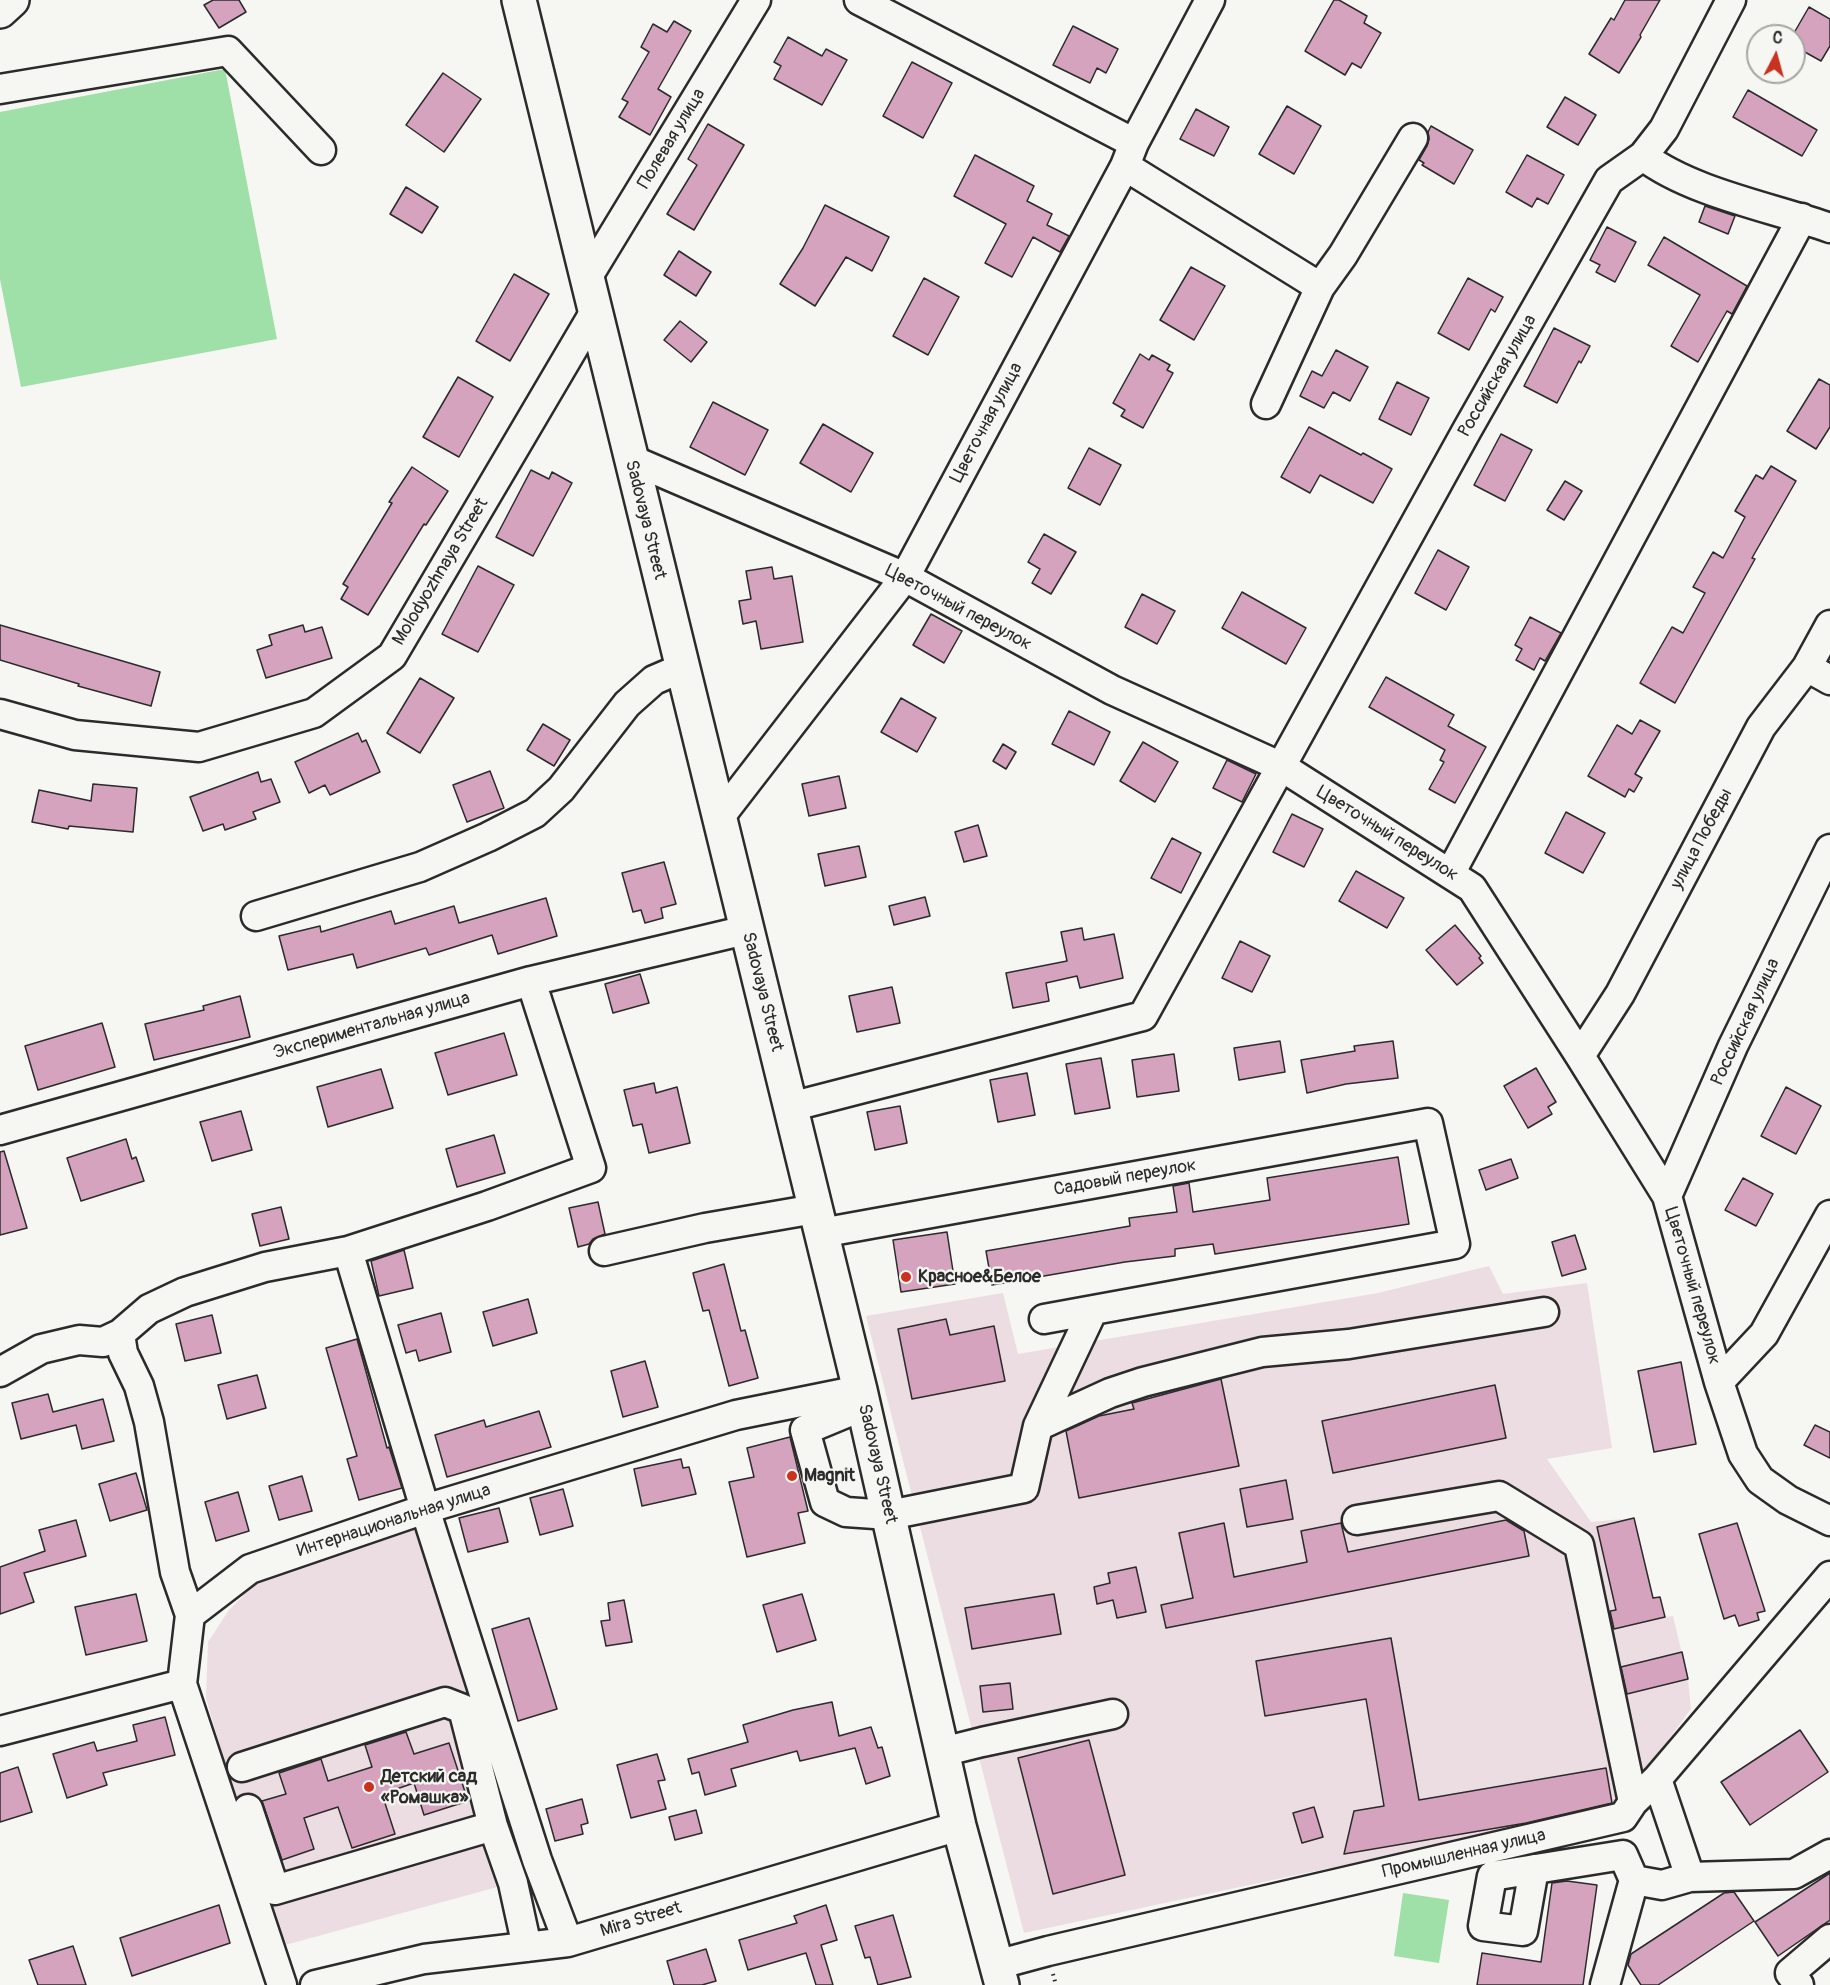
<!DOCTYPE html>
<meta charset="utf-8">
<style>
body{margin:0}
#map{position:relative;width:1830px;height:1985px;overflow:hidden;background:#f6f6f2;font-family:Pangolin,sans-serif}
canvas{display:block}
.north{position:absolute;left:1746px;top:24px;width:60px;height:60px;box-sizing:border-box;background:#f6f6f2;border:2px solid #a5a5a2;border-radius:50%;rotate:6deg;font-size:16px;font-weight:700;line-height:24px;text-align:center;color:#2b2b2b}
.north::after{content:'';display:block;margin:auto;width:21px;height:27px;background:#c8321e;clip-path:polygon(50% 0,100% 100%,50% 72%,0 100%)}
</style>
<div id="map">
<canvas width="1830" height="1985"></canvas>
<div class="north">С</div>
</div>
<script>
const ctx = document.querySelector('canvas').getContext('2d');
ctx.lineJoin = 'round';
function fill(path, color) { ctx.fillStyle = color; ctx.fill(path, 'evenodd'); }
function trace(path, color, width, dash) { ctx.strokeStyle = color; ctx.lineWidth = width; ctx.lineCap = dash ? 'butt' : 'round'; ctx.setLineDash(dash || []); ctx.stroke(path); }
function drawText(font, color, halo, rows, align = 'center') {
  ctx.font = font + ' Pangolin,sans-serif'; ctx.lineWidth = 4.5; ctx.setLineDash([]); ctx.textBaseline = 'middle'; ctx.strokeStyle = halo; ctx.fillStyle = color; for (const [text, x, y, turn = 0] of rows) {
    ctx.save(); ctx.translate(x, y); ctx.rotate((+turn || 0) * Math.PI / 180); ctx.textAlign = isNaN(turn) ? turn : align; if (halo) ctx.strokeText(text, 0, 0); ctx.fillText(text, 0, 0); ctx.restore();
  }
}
fill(new Path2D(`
 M 1489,1266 L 1503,1294 L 1587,1283 L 1612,1448 L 1547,1459 L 1591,1522 L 1634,1518 L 1653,1598 L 1660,1597 L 1665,1617 L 1673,1616 L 1688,1679 L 1691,1709 L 1620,1805 L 1612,1811 L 1301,1874 L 1024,1933 L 866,1316 L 1003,1293 L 1018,1354 L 1378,1293 Z
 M 425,1523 L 534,1877 L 278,1947 L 206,1698 L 208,1642 L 229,1610 L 254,1585 L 305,1561 Z`), '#ecdde2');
fill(new Path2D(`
 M 225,69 L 277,339 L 21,387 L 0,279 L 0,112 Z
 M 1403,1893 L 1449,1900 L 1439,1963 L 1394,1956 Z`), '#9fdfa8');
const building = new Path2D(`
 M 213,0 L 239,0 L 246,12 L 219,28 L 204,5 Z
 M 1334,0 L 1339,0 L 1367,16 L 1364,23 L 1381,33 L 1361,68 L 1352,63 L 1345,75 L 1305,51 Z
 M 1625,0 L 1660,0 L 1640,35 L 1641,37 L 1619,73 L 1589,54 L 1611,18 L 1614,20 Z
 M 1809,7 L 1830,19 L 1830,46 L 1821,61 L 1794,46 L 1794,33 Z
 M 674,21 L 691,31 L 658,89 L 671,97 L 650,135 L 619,117 L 628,102 L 622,99 L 649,52 L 641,47 L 653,24 L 667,32 Z
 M 1073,26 L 1118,49 L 1106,73 L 1097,68 L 1090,83 L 1053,65 Z
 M 788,37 L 822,56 L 826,49 L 847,60 L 822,105 L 774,79 L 781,66 L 774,62 Z
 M 912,62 L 952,83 L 923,138 L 883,116 Z
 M 443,73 L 481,99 L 444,152 L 406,125 Z
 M 1748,90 L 1817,130 L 1802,156 L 1733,117 Z
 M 1565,97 L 1596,115 L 1578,145 L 1547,127 Z
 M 1287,106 L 1321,126 L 1294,174 L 1259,154 Z
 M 1196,109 L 1229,127 L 1214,156 L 1180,139 Z
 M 708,124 L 744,145 L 694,230 L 667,214 L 697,165 L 688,159 Z
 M 1431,126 L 1473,150 L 1454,184 L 1422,165 L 1424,163 L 1419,160 L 1427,146 L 1429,139 L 1428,132 Z
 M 975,155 L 1034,186 L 1027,201 L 1052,214 L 1047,225 L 1069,236 L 1060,252 L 1033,237 L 1012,277 L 985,263 L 1006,224 L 954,196 Z
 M 1527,155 L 1564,175 L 1548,204 L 1537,198 L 1532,207 L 1506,192 Z
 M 406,187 L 438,207 L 422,233 L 390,214 Z
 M 825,205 L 889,237 L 872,271 L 846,257 L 815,306 L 780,284 L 803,248 Z
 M 1705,206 L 1735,216 L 1728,234 L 1699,222 Z
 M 1607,227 L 1636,242 L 1615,282 L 1596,272 L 1600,265 L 1590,260 Z
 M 1664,237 L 1747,286 L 1732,314 L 1727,311 L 1698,362 L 1671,346 L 1700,295 L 1648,265 Z
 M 679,251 L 711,272 L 696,296 L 664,275 Z
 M 1191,267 L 1225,286 L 1194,340 L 1160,320 Z
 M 514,274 L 549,294 L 510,361 L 476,341 Z
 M 924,278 L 959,297 L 928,355 L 893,336 Z
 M 1468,278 L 1503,297 L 1495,312 L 1491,309 L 1469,350 L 1438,333 Z
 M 680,321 L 707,342 L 691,362 L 664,340 Z
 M 1554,328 L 1590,346 L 1581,363 L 1579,361 L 1557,403 L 1524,386 Z
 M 1336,350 L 1368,367 L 1350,401 L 1333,392 L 1324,408 L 1300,396 L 1312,371 L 1322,376 Z
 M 1140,354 L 1149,360 L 1152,355 L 1170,365 L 1167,370 L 1173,373 L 1143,428 L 1121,416 L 1125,410 L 1113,403 Z
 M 458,377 L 493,397 L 459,457 L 423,437 Z
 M 1819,379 L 1830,385 L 1830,427 L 1816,449 L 1787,431 Z
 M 1397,382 L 1429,398 L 1411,435 L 1379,419 Z
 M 713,402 L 768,430 L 745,475 L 690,447 Z
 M 823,424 L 873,453 L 851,492 L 800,463 Z
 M 1309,427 L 1361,455 L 1363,453 L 1392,469 L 1373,503 L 1320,475 L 1310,493 L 1281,477 Z
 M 1501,434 L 1532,450 L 1505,501 L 1474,485 Z
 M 1089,448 L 1121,465 L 1100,505 L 1068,488 Z
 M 1771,466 L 1796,481 L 1752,558 L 1755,559 L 1675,703 L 1640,683 L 1672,627 L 1683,633 L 1705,593 L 1693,587 L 1713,552 L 1723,558 L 1745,517 L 1735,511 L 1756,475 L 1763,479 Z
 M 412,467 L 448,491 L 426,525 L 424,524 L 368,615 L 341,599 L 348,587 L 343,584 L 392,503 L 389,502 Z
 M 531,470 L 549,479 L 552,472 L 572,483 L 533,556 L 496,537 Z
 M 1565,481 L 1582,491 L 1564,520 L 1547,510 Z
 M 1044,534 L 1076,552 L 1051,594 L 1032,583 L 1040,569 L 1028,562 Z
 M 1438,550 L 1469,567 L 1446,610 L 1415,593 Z
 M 478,566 L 514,585 L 478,652 L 442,634 Z
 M 772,567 L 774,579 L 792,576 L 803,642 L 761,649 L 756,621 L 743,624 L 739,601 L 751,599 L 746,571 Z
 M 1242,592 L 1306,628 L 1286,664 L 1222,628 Z
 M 1142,594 L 1175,611 L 1157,644 L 1125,627 Z
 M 931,614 L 962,631 L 944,663 L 913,645 Z
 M 1530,617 L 1561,633 L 1545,661 L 1540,658 L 1534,670 L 1516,660 L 1522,649 L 1515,645 Z
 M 0,625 L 160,672 L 151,706 L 78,686 L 79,684 L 0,660 Z
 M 303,625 L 305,632 L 322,627 L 332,658 L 266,678 L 257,650 L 272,645 L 269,635 Z
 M 1386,677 L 1454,715 L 1448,726 L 1486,747 L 1455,803 L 1429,789 L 1444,762 L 1440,760 L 1445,750 L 1369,707 Z
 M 420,678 L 454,698 L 420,753 L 387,733 Z
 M 901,698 L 936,718 L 917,752 L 881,732 Z
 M 1069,711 L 1110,732 L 1094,765 L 1052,744 Z
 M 1640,720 L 1660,731 L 1635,774 L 1642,778 L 1634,792 L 1629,789 L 1625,797 L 1588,776 L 1617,725 L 1632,734 Z
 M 543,724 L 570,740 L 554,766 L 527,750 Z
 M 358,733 L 362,742 L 366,740 L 380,772 L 330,795 L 325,785 L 309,793 L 295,762 Z
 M 1143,742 L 1178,762 L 1155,802 L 1120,781 Z
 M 1003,744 L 1016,752 L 1006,769 L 993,761 Z
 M 1227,760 L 1256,774 L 1242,802 L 1213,788 Z
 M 490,771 L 504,808 L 467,822 L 453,785 Z
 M 258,772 L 261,782 L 271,779 L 280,802 L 253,812 L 256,819 L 225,830 L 223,824 L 203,831 L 190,797 Z
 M 839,776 L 846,808 L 809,816 L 802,784 Z
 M 93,784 L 137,788 L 133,832 L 69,826 L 68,829 L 32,822 L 39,790 L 91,801 Z
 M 1566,812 L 1605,833 L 1583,873 L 1545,853 Z
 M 1292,814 L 1323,829 L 1304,867 L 1273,852 Z
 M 978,825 L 987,856 L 964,862 L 955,832 Z
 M 1172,838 L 1201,853 L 1181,893 L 1151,878 Z
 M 859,846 L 866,877 L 825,886 L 818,854 Z
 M 664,862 L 676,904 L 661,908 L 663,918 L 645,923 L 641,910 L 633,912 L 622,873 Z
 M 1356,871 L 1404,898 L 1387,928 L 1339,901 Z
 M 925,897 L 930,916 L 894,925 L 889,906 Z
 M 546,898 L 557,936 L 498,954 L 492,935 L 429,955 L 426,948 L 357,968 L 353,954 L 288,970 L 279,936 L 320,926 L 321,932 L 391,911 L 395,924 L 454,906 L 459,923 Z
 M 1455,925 L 1481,956 L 1479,958 L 1483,963 L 1457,985 L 1426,950 Z
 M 1082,928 L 1084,940 L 1114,934 L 1123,978 L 1080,988 L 1077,976 L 1046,983 L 1049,1001 L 1013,1008 L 1006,973 L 1067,961 L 1061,932 Z
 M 1240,941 L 1270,956 L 1252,992 L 1222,978 Z
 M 640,974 L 649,1003 L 613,1013 L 605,984 Z
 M 892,987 L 900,1023 L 857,1032 L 849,996 Z
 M 240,996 L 250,1037 L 154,1060 L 145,1024 L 204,1010 L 203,1006 Z
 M 102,1023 L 115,1067 L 38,1090 L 25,1046 Z
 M 504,1033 L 517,1075 L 448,1095 L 435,1053 Z
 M 1280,1041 L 1285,1072 L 1239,1080 L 1234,1048 Z
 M 1393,1041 L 1398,1078 L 1346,1084 L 1307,1093 L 1301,1060 L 1355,1051 L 1354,1046 Z
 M 1174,1054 L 1179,1091 L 1137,1097 L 1132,1060 Z
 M 1101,1058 L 1110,1108 L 1075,1114 L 1066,1064 Z
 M 1536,1068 L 1556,1102 L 1548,1107 L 1552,1114 L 1528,1128 L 1504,1086 Z
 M 381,1069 L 393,1108 L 328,1127 L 317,1087 Z
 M 1027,1073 L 1035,1115 L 998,1122 L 990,1080 Z
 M 654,1083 L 656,1093 L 677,1087 L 690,1143 L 649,1153 L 642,1124 L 633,1126 L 624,1090 Z
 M 1786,1087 L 1821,1106 L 1796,1154 L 1761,1136 Z
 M 900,1106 L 907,1143 L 875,1150 L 867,1112 Z
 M 241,1111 L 252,1150 L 212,1161 L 200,1122 Z
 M 494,1135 L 505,1173 L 457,1187 L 446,1149 Z
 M 126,1139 L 132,1159 L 136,1157 L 144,1181 L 81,1201 L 67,1158 Z
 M 4,1151 L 27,1228 L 0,1235 L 0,1152 Z
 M 1398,1157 L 1409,1224 L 1215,1254 L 1213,1244 L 1175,1249 L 1175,1256 L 1125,1262 L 992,1285 L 986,1251 L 1130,1226 L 1129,1218 L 1177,1212 L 1173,1186 L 1189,1183 L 1193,1212 L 1270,1200 L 1267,1178 Z
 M 1511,1159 L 1518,1178 L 1486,1190 L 1479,1170 Z
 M 1743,1178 L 1773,1194 L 1756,1226 L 1725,1210 Z
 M 598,1202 L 605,1234 L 593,1239 L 589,1244 L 578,1247 L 569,1208 Z
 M 281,1207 L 289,1239 L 260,1246 L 252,1214 Z
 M 947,1232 L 955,1284 L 901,1292 L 893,1240 Z
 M 1575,1235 L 1586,1269 L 1562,1276 L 1552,1242 Z
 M 404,1250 L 413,1288 L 379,1296 L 371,1261 Z
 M 724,1264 L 741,1331 L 745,1330 L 758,1378 L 729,1386 L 709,1310 L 703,1311 L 693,1273 Z
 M 528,1299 L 537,1333 L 493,1346 L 483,1312 Z
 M 441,1313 L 451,1352 L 419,1361 L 416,1350 L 406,1353 L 398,1325 Z
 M 212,1315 L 221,1353 L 185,1361 L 176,1324 Z
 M 946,1319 L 950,1335 L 994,1326 L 1005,1381 L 912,1399 L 898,1329 Z
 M 357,1339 L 387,1448 L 389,1447 L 402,1488 L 359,1500 L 347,1459 L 357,1456 L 326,1348 Z
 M 645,1361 L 658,1407 L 623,1417 L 611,1371 Z
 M 1681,1362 L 1696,1444 L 1654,1452 L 1638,1371 Z
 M 257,1375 L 266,1408 L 227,1419 L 218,1385 Z
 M 1221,1379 L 1239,1466 L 1079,1498 L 1066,1431 L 1099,1416 L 1134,1409 L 1132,1403 Z
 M 1495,1385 L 1506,1438 L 1333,1473 L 1322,1421 Z
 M 48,1394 L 53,1412 L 103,1399 L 114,1441 L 82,1449 L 76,1425 L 21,1439 L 12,1403 Z
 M 539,1411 L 551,1447 L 447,1477 L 435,1435 L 484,1420 L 486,1427 Z
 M 1815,1425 L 1830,1432 L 1830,1458 L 1804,1445 Z
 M 790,1437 L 808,1511 L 798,1513 L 805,1543 L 747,1557 L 729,1482 L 754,1477 L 747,1448 Z
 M 681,1459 L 683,1468 L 689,1467 L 696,1494 L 642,1506 L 634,1469 Z
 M 136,1473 L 147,1510 L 110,1521 L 99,1484 Z
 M 302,1476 L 312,1511 L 279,1520 L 269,1486 Z
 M 1286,1480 L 1293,1519 L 1247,1527 L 1240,1489 Z
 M 563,1489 L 573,1526 L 540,1535 L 530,1498 Z
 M 238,1492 L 249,1531 L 216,1541 L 205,1502 Z
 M 499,1508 L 508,1542 L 468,1552 L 459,1518 Z
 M 1634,1518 L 1653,1598 L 1660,1597 L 1665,1617 L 1614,1629 L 1610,1611 L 1616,1610 L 1597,1527 Z
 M 76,1520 L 86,1556 L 24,1573 L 34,1602 L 0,1614 L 0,1567 L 45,1551 L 39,1530 Z
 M 1506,1520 L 1524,1531 L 1529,1556 L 1166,1628 L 1161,1605 L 1193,1598 L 1179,1533 L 1224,1523 L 1234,1577 L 1307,1562 L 1301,1531 L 1341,1523 L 1348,1552 Z
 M 1737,1523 L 1765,1611 L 1757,1613 L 1759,1620 L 1739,1626 L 1735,1615 L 1724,1619 L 1699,1534 Z
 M 1136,1567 L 1146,1612 L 1117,1618 L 1113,1600 L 1097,1604 L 1094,1587 L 1110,1583 L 1108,1573 Z
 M 136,1594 L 147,1641 L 86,1655 L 75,1607 Z
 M 802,1594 L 816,1640 L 777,1652 L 763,1605 Z
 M 1054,1594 L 1061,1634 L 972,1649 L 965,1608 Z
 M 624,1600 L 632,1642 L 606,1646 L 601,1621 L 610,1620 L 608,1603 Z
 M 529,1618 L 557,1709 L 518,1721 L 492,1629 Z
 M 1391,1638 L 1419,1800 L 1606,1768 L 1612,1803 L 1526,1823 L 1344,1854 L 1354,1811 L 1384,1806 L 1366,1699 L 1265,1716 L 1256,1661 Z
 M 1682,1652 L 1688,1679 L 1627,1694 L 1621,1667 Z
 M 1010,1683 L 1013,1709 L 983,1712 L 980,1686 Z
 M 832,1702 L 839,1736 L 871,1727 L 878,1748 L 882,1747 L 890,1776 L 866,1784 L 855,1748 L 800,1761 L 797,1751 L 731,1769 L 736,1786 L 705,1795 L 699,1772 L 692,1774 L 688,1759 L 748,1742 L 743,1725 L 793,1710 Z
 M 165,1717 L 175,1755 L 103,1773 L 107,1785 L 67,1798 L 53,1754 L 94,1742 L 97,1751 L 137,1741 L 133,1725 Z
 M 1800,1730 L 1828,1772 L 1750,1825 L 1721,1782 Z
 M 406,1732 L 414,1754 L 449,1743 L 468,1801 L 424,1815 L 414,1783 L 382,1794 L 395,1834 L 352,1848 L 338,1807 L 304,1818 L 314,1849 L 282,1860 L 262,1801 L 286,1794 L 279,1773 L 321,1759 L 328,1781 L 372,1767 L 365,1745 Z
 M 1089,1740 L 1125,1875 L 1053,1894 L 1018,1758 Z
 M 657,1754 L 665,1780 L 658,1781 L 666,1809 L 631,1818 L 617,1765 Z
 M 18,1767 L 32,1812 L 0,1822 L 0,1773 Z
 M 582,1799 L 588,1823 L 581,1825 L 583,1834 L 555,1841 L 546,1809 Z
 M 1314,1807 L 1323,1837 L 1302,1843 L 1293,1813 Z
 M 696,1810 L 702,1833 L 675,1840 L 669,1817 Z
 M 1830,1873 L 1830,1920 L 1778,1956 L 1755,1922 Z
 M 1567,1881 L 1597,1885 L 1583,1985 L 1477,1985 L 1482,1953 L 1541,1962 L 1552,1883 Z
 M 1734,1892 L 1754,1921 L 1658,1985 L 1641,1985 L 1628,1965 L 1631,1954 L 1724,1893 Z
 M 219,1905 L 230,1943 L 132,1976 L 120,1938 Z
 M 826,1905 L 837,1940 L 821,1945 L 833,1985 L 816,1985 L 806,1953 L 748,1970 L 739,1940 L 797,1923 L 794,1916 Z
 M 893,1915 L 911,1977 L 878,1985 L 870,1957 L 865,1958 L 855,1926 Z
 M 73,1946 L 86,1985 L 38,1985 L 29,1960 Z
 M 706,1949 L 716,1981 L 702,1985 L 674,1985 L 667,1961 Z`);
fill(building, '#d6a3be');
trace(building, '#2b2b2b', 1.5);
const minor = new Path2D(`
 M 859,0 L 1134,143
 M 0,89 L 228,51 L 321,150
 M 1643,156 C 1692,193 1771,207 1830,228
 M 1125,166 L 1320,287 L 1343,255 L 1413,138
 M 587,278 L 756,0
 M 1266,404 L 1320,287
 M 630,459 L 905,577 L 1112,690 L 1282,767 L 1472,888 L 1580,1056 L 1667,1196 L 1719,1382 L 1743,1454 L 1760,1480 L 1788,1500 L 1830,1521
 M 1807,667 L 1830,680
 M 0,714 L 75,735 L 199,747 L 314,713 L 392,656 L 594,313
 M 719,818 L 905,577 L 1125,166 L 1134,143 L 1210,0
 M 1450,874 L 1802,218
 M 256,916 L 420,867 L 488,837 L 535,813 L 561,789 L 627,704 L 654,680 L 682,668
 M 1580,1056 L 1620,994 L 1761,727 L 1807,667 L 1830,625
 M 790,1107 L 1143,1016 L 1467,430 L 1609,180 L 1643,156 L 1664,129 L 1731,0
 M 0,1130 L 531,981 L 746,930
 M 1667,1196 L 1733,1046 L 1830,849
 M 821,1233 L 1428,1123 L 1455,1244 L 1044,1319
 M 348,1251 L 425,1509 L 537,1860 L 568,1942
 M 604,1251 L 705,1228 L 815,1209
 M 120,1334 L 149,1309 L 185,1292 L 265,1267 L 348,1251 L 487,1206 L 591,1168 L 531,981
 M 0,1372 L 41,1349 L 79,1340 L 103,1342 L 120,1334 L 123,1353 L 139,1386 L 149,1422 L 175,1572 L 190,1615
 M 1719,1382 L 1764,1334 L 1830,1215
 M 863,1406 L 805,1430 L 825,1502 L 846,1512 L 889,1515 L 1024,1488 L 1038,1426 L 1093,1310
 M 1038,1426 L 1110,1393 L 1143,1382 L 1262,1352 L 1349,1344 L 1544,1312
 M 1357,1520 L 1499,1496 L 1579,1545 L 1633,1802
 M 182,1684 L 282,1985
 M 0,1731 L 182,1684 L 190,1615 L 250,1569 L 425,1509 L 736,1415 L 860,1390
 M 942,1752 L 982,1742 L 1113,1714
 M 242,1767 L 445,1702 L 463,1709 L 493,1826 L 513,1883 L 527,1947
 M 248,1809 L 275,1890 L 493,1826
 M 1534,1869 L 1523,1931 L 1483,1926 L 1492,1876 L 1623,1855 L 1634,1880
 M 1690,1877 L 1794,1874 L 1830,1854
 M 996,1965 L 1048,1951 L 1623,1817 L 1633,1802 L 1657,1779 L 1830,1576
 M 315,1985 L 424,1959 L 568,1942 L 959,1826
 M 1605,1985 L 1634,1880 L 1662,1885 L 1690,1877 L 1657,1779
 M 1799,1985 L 1790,1973 L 1830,1939`);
const major = new Path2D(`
 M 519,0 L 860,1390 L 959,1826 L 1002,1985
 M 0,11 L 12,0`);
trace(minor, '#2b2b2b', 33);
trace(major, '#2b2b2b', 38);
trace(new Path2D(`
 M 1053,1974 L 1056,1985`), '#2b2b2b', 4, [1.5, 4.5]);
trace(minor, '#f6f6f2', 28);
trace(major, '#f6f6f2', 33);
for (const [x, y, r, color] of [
 [906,1277,6,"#c8321e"],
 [792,1476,6,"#c8321e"],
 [369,1787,6,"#c8321e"]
]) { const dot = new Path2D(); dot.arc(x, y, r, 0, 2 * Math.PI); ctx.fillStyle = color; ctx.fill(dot); trace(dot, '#f6f6f2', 2); }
drawText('18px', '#2b2b2b', '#f6f6f2', [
 ["Полевая улица",672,139,-59],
 ["Российская улица",1498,376,-60],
 ["Цветочная улица",987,423,-62],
 ["Sadovaya Street",645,520,76],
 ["Molodyozhnaya Street",441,572,-59],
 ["Цветочный переулок",958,608,28],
 ["Цветочный переулок",1387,834,32],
 ["улица Победы",1702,839,-62],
 ["Sadovaya Street",762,992,76],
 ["Российская улица",1746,1022,-65],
 ["Экспериментальная улица",372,1026,-16],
 ["Садовый переулок",1125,1178,-10],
 ["Цветочный переулок",1692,1286,74],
 ["Sadovaya Street",877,1464,77],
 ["Интернациональная улица",394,1521,-18],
 ["Промышленная улица",1464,1854,-13],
 ["Mira Street",641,1920,-17]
]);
drawText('bold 18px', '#2b2b2b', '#f6f6f2', [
 ["Красное&Белое",918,1277],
 ["Magnit",804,1476],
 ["Детский сад",381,1777],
 ["«Ромашка»",381,1798]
], 'left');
</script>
